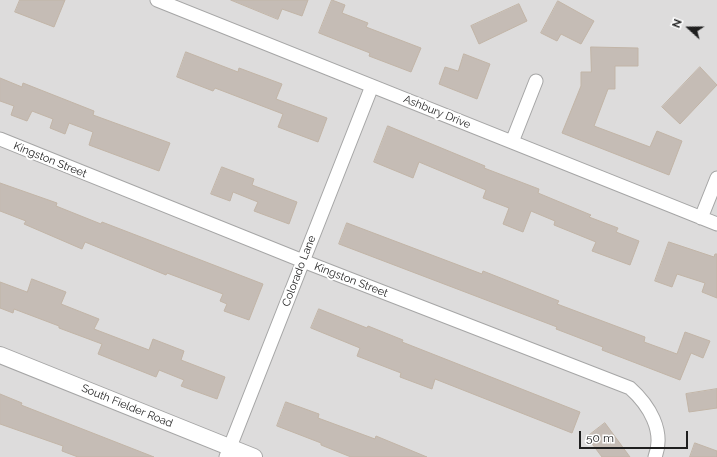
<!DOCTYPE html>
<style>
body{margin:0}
#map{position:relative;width:717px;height:457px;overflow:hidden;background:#f0ede5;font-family:Raleway,sans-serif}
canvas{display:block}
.north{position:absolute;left:669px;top:8px;width:40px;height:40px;-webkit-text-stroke:3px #fff;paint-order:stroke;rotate:291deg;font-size:11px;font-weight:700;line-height:16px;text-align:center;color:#1f1f1f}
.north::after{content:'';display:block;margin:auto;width:14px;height:18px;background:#1f1f1f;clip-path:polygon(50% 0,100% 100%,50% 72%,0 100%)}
.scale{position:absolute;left:579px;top:431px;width:109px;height:18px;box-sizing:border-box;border:2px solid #1f1f1f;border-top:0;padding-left:5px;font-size:12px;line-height:14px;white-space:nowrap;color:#1f1f1f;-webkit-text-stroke:3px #fff;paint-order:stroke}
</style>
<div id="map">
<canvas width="717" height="457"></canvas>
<div class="north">N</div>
<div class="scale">50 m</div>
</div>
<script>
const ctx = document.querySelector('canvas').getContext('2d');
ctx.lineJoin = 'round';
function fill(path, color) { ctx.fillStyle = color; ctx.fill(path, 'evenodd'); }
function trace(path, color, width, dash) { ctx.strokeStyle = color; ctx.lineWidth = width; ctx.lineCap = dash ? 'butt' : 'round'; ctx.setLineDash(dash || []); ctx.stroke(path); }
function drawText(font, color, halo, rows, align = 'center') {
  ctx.font = font + ' Raleway,sans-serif'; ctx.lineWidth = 4; ctx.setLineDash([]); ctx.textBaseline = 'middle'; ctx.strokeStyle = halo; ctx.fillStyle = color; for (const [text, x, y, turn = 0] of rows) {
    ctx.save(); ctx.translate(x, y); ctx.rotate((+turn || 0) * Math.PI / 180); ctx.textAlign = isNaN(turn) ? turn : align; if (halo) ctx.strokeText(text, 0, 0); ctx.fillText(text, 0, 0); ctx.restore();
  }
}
fill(new Path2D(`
 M 0,0 L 717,0 L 717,457 L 0,457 Z`), '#dddcdc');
const building = new Path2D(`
 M 20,0 L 65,0 L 54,27 L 15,12 Z
 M 231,0 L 308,0 L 302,16 L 282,9 L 278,19 Z
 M 332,0 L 345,5 L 342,13 L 368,23 L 366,27 L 421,48 L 411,72 L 369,56 L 370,53 L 319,33 Z
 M 558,1 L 594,21 L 581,44 L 561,34 L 557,41 L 541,33 Z
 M 519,4 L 527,21 L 479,44 L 471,26 Z
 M 591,47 L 638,48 L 638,66 L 615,66 L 615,89 L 608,89 L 594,126 L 650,147 L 657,131 L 682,141 L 669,175 L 562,133 L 581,86 L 581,72 L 591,72 Z
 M 186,52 L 238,72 L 239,68 L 282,84 L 276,99 L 327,118 L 318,142 L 278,127 L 283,114 L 215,88 L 213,91 L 177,77 Z
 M 464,54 L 490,64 L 477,99 L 439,84 L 445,67 L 458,71 Z
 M 700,67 L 717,85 L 680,124 L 662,107 Z
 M 0,78 L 22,87 L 23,83 L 94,111 L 93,115 L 170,143 L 159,171 L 89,145 L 93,132 L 69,123 L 65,134 L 50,128 L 53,119 L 32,111 L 27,121 L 11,115 L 14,106 L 0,101 Z
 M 388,126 L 485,166 L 484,168 L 539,189 L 538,193 L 591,215 L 589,217 L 618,228 L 616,232 L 639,241 L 630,265 L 592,251 L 596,242 L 554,225 L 555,221 L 531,211 L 523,232 L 503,224 L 509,208 L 483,198 L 486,190 L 419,162 L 413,178 L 374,162 Z
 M 222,167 L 254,179 L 252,185 L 297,202 L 289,224 L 254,211 L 258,202 L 233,192 L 230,201 L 211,194 Z
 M 0,183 L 57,203 L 56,206 L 101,224 L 102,222 L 263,284 L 249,320 L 224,311 L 227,304 L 220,301 L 223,294 L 167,273 L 166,275 L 85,242 L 82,249 L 24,224 L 26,221 L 0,211 Z
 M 347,223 L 482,274 L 483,271 L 559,301 L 557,304 L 645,337 L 644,342 L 677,354 L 685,332 L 710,341 L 703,358 L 691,353 L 680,380 L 602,350 L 603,347 L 556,329 L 557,327 L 339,244 Z
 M 669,242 L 714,257 L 715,254 L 717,254 L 717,298 L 702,292 L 705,283 L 677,274 L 672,287 L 655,281 Z
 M 32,279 L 66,292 L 61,304 L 99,319 L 94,329 L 149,350 L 153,339 L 184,351 L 181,360 L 225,377 L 217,399 L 181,386 L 184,380 L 159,370 L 156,377 L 98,354 L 102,344 L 59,328 L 59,326 L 14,309 L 13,313 L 0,308 L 0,282 L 27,292 Z
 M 319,309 L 367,328 L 368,326 L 403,340 L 402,342 L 580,412 L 572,433 L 435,379 L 432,389 L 400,377 L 401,373 L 357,356 L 360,348 L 311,328 Z
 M 717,389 L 717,408 L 689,412 L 686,394 Z
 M 0,394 L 22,403 L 21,405 L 154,457 L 78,457 L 62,451 L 63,446 L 0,424 Z
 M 286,402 L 319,414 L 318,418 L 375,439 L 376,436 L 427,457 L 351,457 L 321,445 L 321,443 L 277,426 Z
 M 605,423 L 630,457 L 602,457 L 587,437 Z
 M 695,443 L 717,451 L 717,457 L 690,457 Z`);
fill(building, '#c5bcb5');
trace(building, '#c2b5a7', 1);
const minor = new Path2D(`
 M 157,0 L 717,224
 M 0,139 L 303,261 L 630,388 C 649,405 665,431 655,457
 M 512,142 L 536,81
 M 701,218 L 717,178
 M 226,457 L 372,86`);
const tertiary = new Path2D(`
 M 0,355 L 254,457`);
trace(minor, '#a6a6a6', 15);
trace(tertiary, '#a6a6a6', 18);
trace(minor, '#fff', 13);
trace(tertiary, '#fff', 16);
drawText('11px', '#1f1f1f', '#fff', [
 ["Ashbury Drive",437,112,22],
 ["Kingston Street",50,160,22],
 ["Colorado Lane",299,271,-69],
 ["Kingston Street",351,280,21],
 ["South Fielder Road",127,406,22]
]);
</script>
